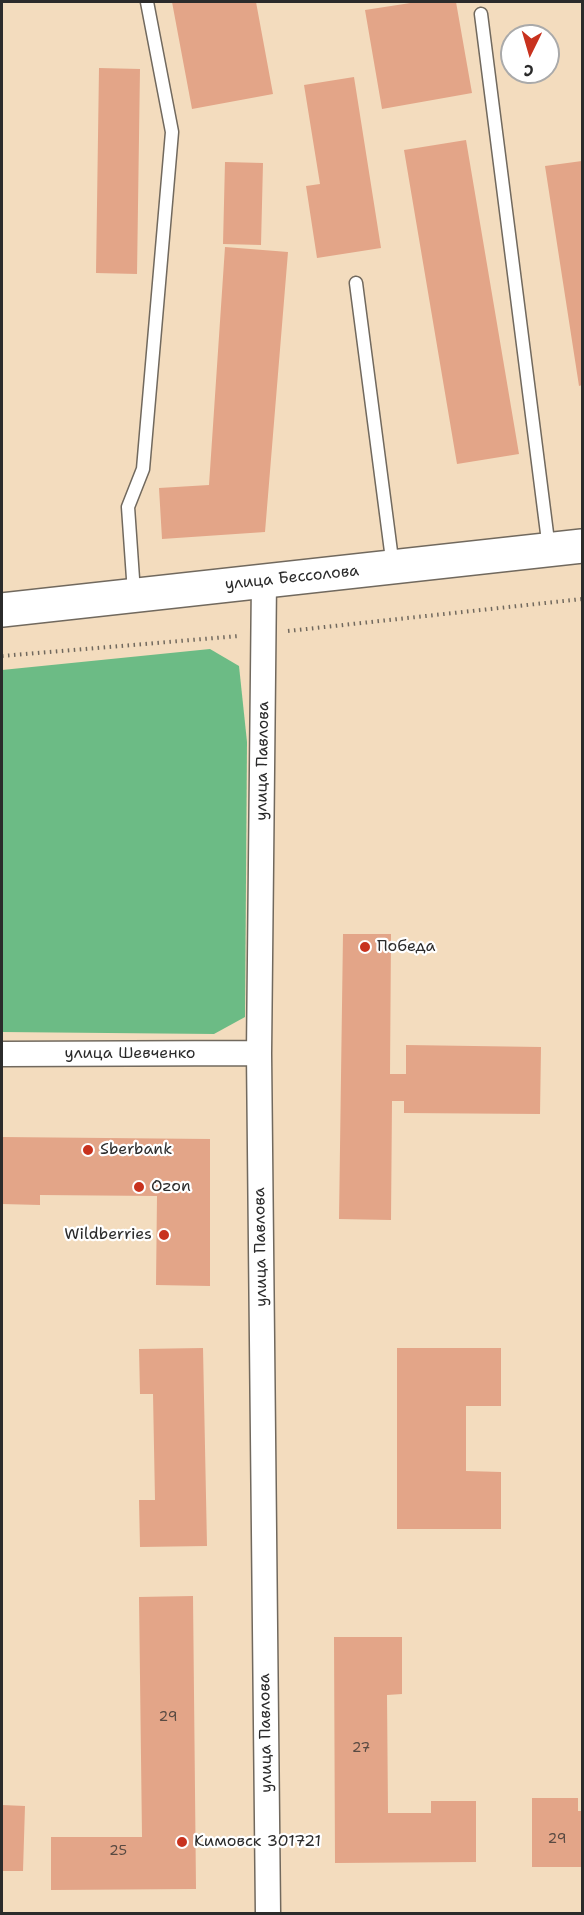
<!DOCTYPE html>
<meta charset="utf-8">
<style>
body{margin:0}
#map{position:relative;width:584px;height:1915px;overflow:hidden;background:#f3dcbe;font-family:"Shantell Sans",sans-serif}
canvas{display:block}
.frame{position:absolute;inset:0;border:3px solid #2b2b2b;pointer-events:none}
.north{position:absolute;left:500px;top:24px;width:60px;height:60px;box-sizing:border-box;background:#fff;border:2px solid #aaa;border-radius:50%;rotate:185deg;font-size:16px;font-weight:700;line-height:24px;text-align:center;color:#2b2b2b}
.north::after{content:'';display:block;margin:auto;width:21px;height:27px;background:#c8321e;clip-path:polygon(50% 0,100% 100%,50% 72%,0 100%)}
</style>
<div id="map">
<canvas width="584" height="1915"></canvas>
<div class="frame"></div>
<div class="north">С</div>
</div>
<script>
const ctx = document.querySelector('canvas').getContext('2d');
ctx.lineJoin = 'round';
function fill(path, color) { ctx.fillStyle = color; ctx.fill(path, 'evenodd'); }
function trace(path, color, width, dash) { ctx.strokeStyle = color; ctx.lineWidth = width; ctx.lineCap = dash ? 'butt' : 'round'; ctx.setLineDash(dash || []); ctx.stroke(path); }
function drawText(font, color, halo, rows, align = 'center') {
  ctx.font = font + ' "Shantell Sans",sans-serif'; ctx.lineWidth = 4.5; ctx.setLineDash([]); ctx.textBaseline = 'middle'; ctx.strokeStyle = halo; ctx.fillStyle = color; for (const [text, x, y, turn = 0] of rows) {
    ctx.save(); ctx.translate(x, y); ctx.rotate((+turn || 0) * Math.PI / 180); ctx.textAlign = isNaN(turn) ? turn : align; if (halo) ctx.strokeText(text, 0, 0); ctx.fillText(text, 0, 0); ctx.restore();
  }
}
fill(new Path2D(`
 M 210,649 L 239,666 L 247,742 L 245,1017 L 214,1034 L 2,1032 L 2,670 Z`), '#6cbb85');
fill(new Path2D(`
 M 172,2 L 256,2 L 273,94 L 192,109 Z
 M 417,2 L 456,2 L 472,93 L 382,109 L 365,10 Z
 M 99,68 L 140,69 L 137,274 L 96,273 Z
 M 354,77 L 381,248 L 317,258 L 306,186 L 320,184 L 304,85 Z
 M 466,140 L 519,454 L 457,464 L 404,150 Z
 M 582,161 L 582,385 L 579,386 L 545,166 Z
 M 225,162 L 263,163 L 261,245 L 223,244 Z
 M 225,247 L 288,252 L 265,532 L 162,539 L 159,488 L 209,485 Z
 M 343,934 L 391,934 L 390,1074 L 406,1074 L 406,1045 L 541,1047 L 540,1114 L 404,1113 L 404,1101 L 392,1101 L 391,1220 L 339,1219 Z
 M 2,1137 L 210,1139 L 210,1286 L 156,1285 L 157,1196 L 40,1195 L 40,1205 L 2,1204 Z
 M 203,1348 L 207,1546 L 140,1547 L 139,1500 L 155,1500 L 153,1394 L 140,1394 L 139,1349 Z
 M 397,1348 L 501,1348 L 501,1406 L 466,1406 L 466,1471 L 501,1472 L 501,1529 L 397,1529 Z
 M 193,1596 L 196,1889 L 51,1890 L 51,1837 L 142,1837 L 139,1597 Z
 M 334,1637 L 402,1637 L 402,1694 L 387,1695 L 388,1813 L 431,1813 L 431,1801 L 476,1801 L 476,1862 L 335,1863 Z
 M 532,1798 L 578,1798 L 578,1811 L 582,1811 L 582,1867 L 532,1867 Z
 M 2,1805 L 25,1806 L 23,1871 L 2,1871 Z`), '#e3a588');
const lane = new Path2D(`
 M 481,14 L 549,549
 M 356,283 L 393,567
 M 134,593 L 128,507 L 143,469 L 172,132 L 147,2`);
const street = new Path2D(`
 M 264,580 L 259,1053 L 268,1914
 M 2,1054 L 259,1053`);
const secondary = new Path2D(`
 M 2,610 L 582,546`);
trace(lane, '#71695e', 15);
trace(street, '#71695e', 27);
trace(secondary, '#71695e', 36);
trace(new Path2D(`
 M 288,631 L 582,599
 M 2,656 L 239,636`), '#71695e', 4, [1.5, 4.5]);
trace(lane, '#fff', 12);
trace(street, '#fff', 24);
trace(secondary, '#fff', 33);
for (const [x, y, r, color] of [
 [365,947,6,"#c8321e"],
 [88,1150,6,"#c8321e"],
 [139,1187,6,"#c8321e"],
 [164,1235,6,"#c8321e"],
 [182,1842,6,"#c8321e"]
]) { const dot = new Path2D(); dot.arc(x, y, r, 0, 2 * Math.PI); ctx.fillStyle = color; ctx.fill(dot); trace(dot, '#fff', 2); }
drawText('14px', '#594a42', null, [
 ["29",168,1717],
 ["27",361,1748],
 ["29",557,1839],
 ["25",118,1851]
]);
drawText('16px', '#2b2b2b', '#fff', [
 ["улица Бессолова",292,578,-6],
 ["улица Павлова",263,761,-89],
 ["улица Шевченко",130,1054],
 ["улица Павлова",261,1247,-91],
 ["улица Павлова",266,1733,-91]
]);
drawText('16px', '#2b2b2b', '#fff', [
 ["Победа",377,947],
 ["Sberbank",100,1150],
 ["Ozon",151,1187],
 ["Wildberries",152,1235,"right"],
 ["Кимовск 301721",194,1842]
], 'left');
</script>
